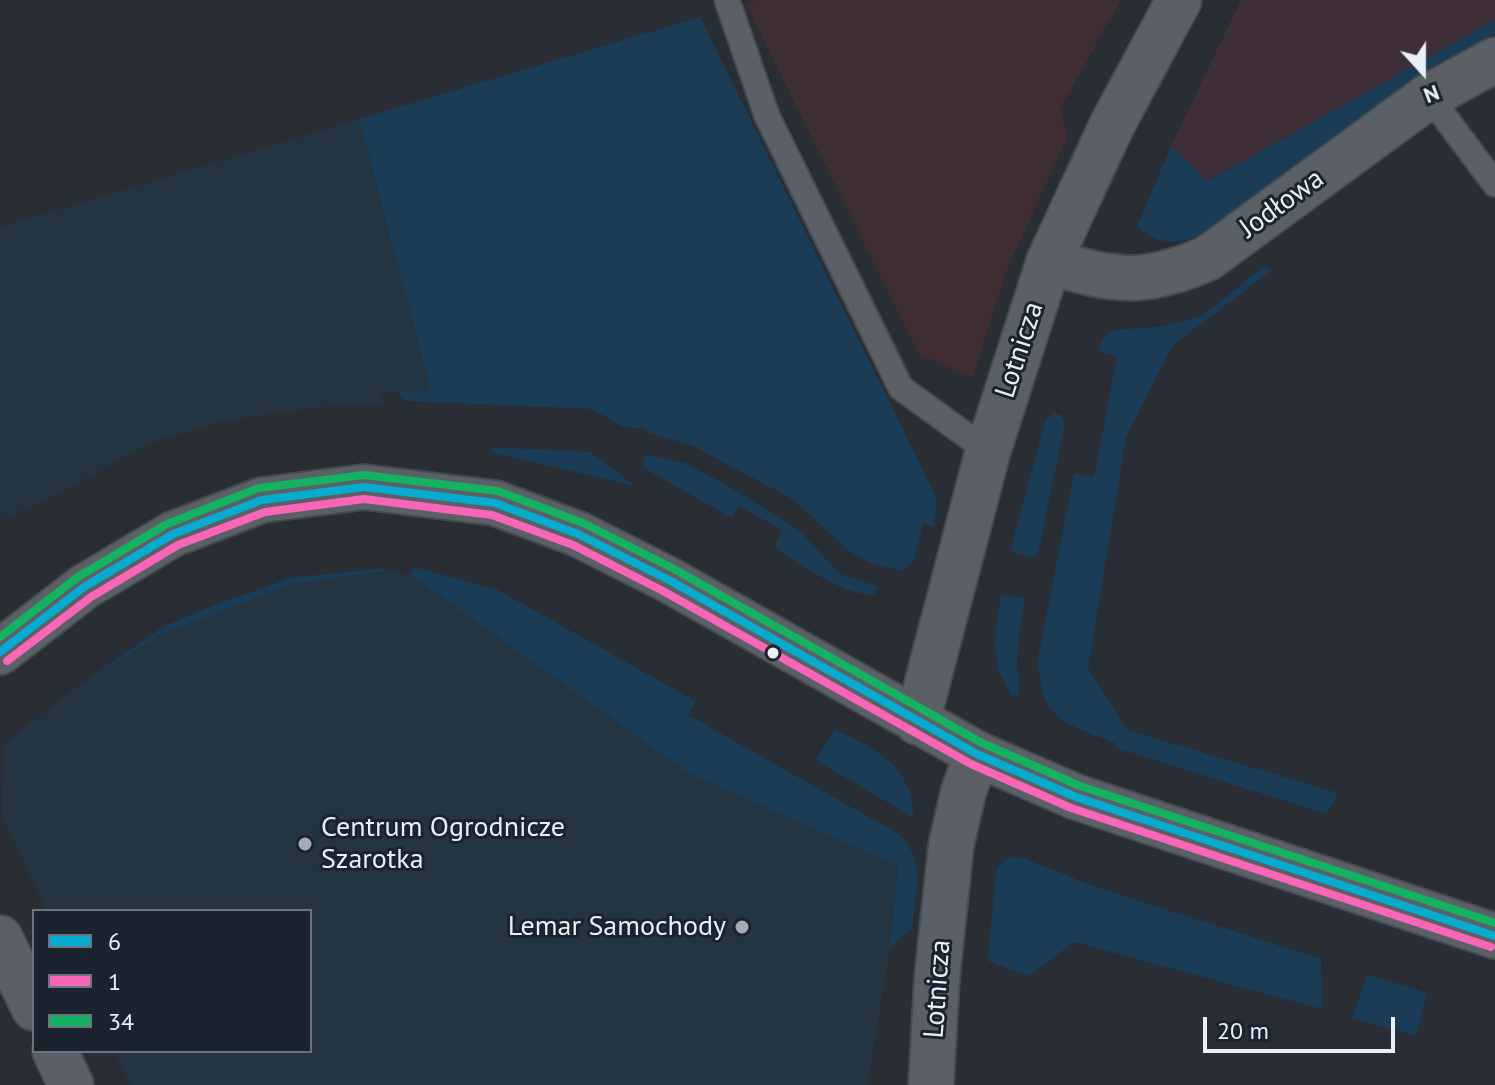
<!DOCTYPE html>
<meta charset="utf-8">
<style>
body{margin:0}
#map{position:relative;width:1495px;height:1085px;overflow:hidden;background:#282e33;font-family:"PT Sans",sans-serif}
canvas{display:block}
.legend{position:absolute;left:32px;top:909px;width:280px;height:144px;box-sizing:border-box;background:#1a242e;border:2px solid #6c757e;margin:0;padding:10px 14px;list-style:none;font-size:24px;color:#e8eff6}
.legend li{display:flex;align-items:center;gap:16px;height:40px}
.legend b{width:40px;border:2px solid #6c757e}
.north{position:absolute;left:1383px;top:32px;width:80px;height:80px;-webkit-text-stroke:6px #1a242e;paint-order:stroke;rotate:159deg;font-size:22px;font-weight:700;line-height:32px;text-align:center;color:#e8eff6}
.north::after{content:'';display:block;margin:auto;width:28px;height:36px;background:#e8eff6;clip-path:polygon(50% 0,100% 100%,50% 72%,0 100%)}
.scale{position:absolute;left:1203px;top:1017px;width:192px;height:36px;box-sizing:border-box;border:4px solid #e8eff6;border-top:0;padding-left:10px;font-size:24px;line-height:28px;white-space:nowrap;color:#e8eff6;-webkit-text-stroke:6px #1a242e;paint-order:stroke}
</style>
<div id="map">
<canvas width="1495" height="1085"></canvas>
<ul class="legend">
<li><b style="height:10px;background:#06acd0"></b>6</li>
<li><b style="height:10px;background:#fa66b7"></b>1</li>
<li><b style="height:10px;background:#13b361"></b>34</li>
</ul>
<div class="north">N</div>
<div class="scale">20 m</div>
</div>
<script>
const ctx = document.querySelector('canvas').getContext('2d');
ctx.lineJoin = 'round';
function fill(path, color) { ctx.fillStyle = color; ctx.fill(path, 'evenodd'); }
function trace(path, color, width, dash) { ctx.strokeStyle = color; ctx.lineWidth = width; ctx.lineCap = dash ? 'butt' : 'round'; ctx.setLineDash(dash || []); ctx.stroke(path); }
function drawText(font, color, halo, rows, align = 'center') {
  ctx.font = font + ' "PT Sans",sans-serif'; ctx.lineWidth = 6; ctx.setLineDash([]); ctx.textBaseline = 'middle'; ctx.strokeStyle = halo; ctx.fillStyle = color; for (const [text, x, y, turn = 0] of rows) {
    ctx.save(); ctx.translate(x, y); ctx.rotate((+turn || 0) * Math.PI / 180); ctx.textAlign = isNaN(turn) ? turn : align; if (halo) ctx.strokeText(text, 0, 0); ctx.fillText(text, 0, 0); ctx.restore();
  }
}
fill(new Path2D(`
 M 359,119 L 432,390 L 381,393 L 382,404 L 313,408 L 223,421 L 163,439 L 138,450 L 62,492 L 0,521 L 0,227 Z
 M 387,571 L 411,575 L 688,773 L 898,866 L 890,948 L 868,1085 L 130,1085 L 114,1051 L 310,1051 L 310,911 L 47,911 L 1,815 L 4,744 L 76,687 L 158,636 L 293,584 Z`), '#253441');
fill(new Path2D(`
 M 1241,0 L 1495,0 L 1495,20 L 1207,181 L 1171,146 Z`), '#3d2e37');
fill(new Path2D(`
 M 758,0 L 1121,0 L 1060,109 L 1068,136 L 1005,274 L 973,378 L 919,355 L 746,4 Z`), '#3e2e33');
fill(new Path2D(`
 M 700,17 L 937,499 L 934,527 L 923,523 L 913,563 L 900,571 L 869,562 L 850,552 L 794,500 L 693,446 L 647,432 L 646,429 L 621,426 L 592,409 L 405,401 L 398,392 L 431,390 L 359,119 Z
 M 1495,20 L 1495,34 C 1444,60 1397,90 1351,124 C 1305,157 1234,230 1181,241 C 1163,245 1150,237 1137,227 L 1171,146 L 1208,181 Z
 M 1264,266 L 1272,270 L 1173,345 L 1126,437 L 1088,668 L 1127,730 L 1338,793 L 1327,814 L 1116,748 L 1115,743 C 1063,722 1040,721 1038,658 L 1074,474 L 1094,477 L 1117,356 L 1099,351 L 1102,340 L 1114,330 L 1165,326 L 1202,316 Z
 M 1054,413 L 1061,415 L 1065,423 L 1038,554 L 1034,558 L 1013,553 L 1011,547 L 1046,419 Z
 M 492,447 L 590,452 L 635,486 L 491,452 Z
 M 645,454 L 685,463 L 727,485 L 801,532 L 840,574 L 877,586 L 874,595 C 839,594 804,565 774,548 L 782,531 L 739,505 L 732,518 L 642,467 Z
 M 414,567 L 498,590 L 695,701 L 688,715 L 897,833 C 927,857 915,894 912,928 L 890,948 L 898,866 L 688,773 L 411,575 Z
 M 382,568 L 387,571 L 293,584 L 158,636 L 76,687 L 164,626 L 225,601 L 291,578 Z
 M 1001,595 L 1025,598 C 1022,620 1017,641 1017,663 C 1017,675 1022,684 1018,695 L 1011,695 C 988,657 995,637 1001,595 Z
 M 835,729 C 877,750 912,765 914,818 L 816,760 Z
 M 1008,858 L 1023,858 L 1099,888 L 1321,959 L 1322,1009 L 1074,942 L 1029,976 L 988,961 L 996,871 L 1000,864 Z
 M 1367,974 L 1427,993 L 1416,1036 L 1352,1018 Z`), '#1a3c56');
const lane = new Path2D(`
 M 727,0 L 767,116 L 901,388 L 988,451
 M 1429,96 L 1495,184`);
const street = new Path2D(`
 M 1049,261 C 1112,282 1146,286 1208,258 L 1429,96 L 1495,60
 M 917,722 L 988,451 L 1049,261 L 1112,125 L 1179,0
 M 0,938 L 34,1008
 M 55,1051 L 71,1085
 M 931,1085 L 937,978 L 951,846 L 963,793 L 977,754`);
const secondary = new Path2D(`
 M 0,652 L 84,587 L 173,534 L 262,500 L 364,487 L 495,503 L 578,534 L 669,580 L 977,754 L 1076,797 L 1495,936`);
trace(lane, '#454a4f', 28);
trace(street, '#454a4f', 48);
trace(secondary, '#454a4f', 48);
trace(lane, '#5b6066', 24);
trace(street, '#5b6066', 44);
trace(secondary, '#5b6066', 44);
trace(new Path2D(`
 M 0,652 L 84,587 L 173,534 L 262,500 L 364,487 L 495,503 L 578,534 L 669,580 L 977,754 L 1076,797 L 1495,936`), '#06acd0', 8);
trace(new Path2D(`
 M 7,661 L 91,597 L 178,545 L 265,512 L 364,499 L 492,515 L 573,545 L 663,591 L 971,764 L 1071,808 L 1491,947`), '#fa66b7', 8);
trace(new Path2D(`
 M 0,637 L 78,577 L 167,524 L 259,488 L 364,475 L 498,491 L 583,523 L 674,569 L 982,743 L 1080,786 L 1495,923`), '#13b361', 8);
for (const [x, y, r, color] of [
 [773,653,7,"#e8eff6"],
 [305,844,8,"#a5abb2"],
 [742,927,8,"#a5abb2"]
]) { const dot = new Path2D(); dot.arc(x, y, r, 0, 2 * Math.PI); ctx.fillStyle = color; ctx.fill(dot); trace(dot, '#1a242e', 3); }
drawText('28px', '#e8eff6', '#1a242e', [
 ["Jodłowa",1282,204,-36],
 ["Lotnicza",1020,350,-72],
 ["Lotnicza",938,989,-86]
]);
drawText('28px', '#e8eff6', '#1a242e', [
 ["Centrum Ogrodnicze",321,828],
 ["Szarotka",321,860],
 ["Lemar Samochody",726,927,"right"]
], 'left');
</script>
